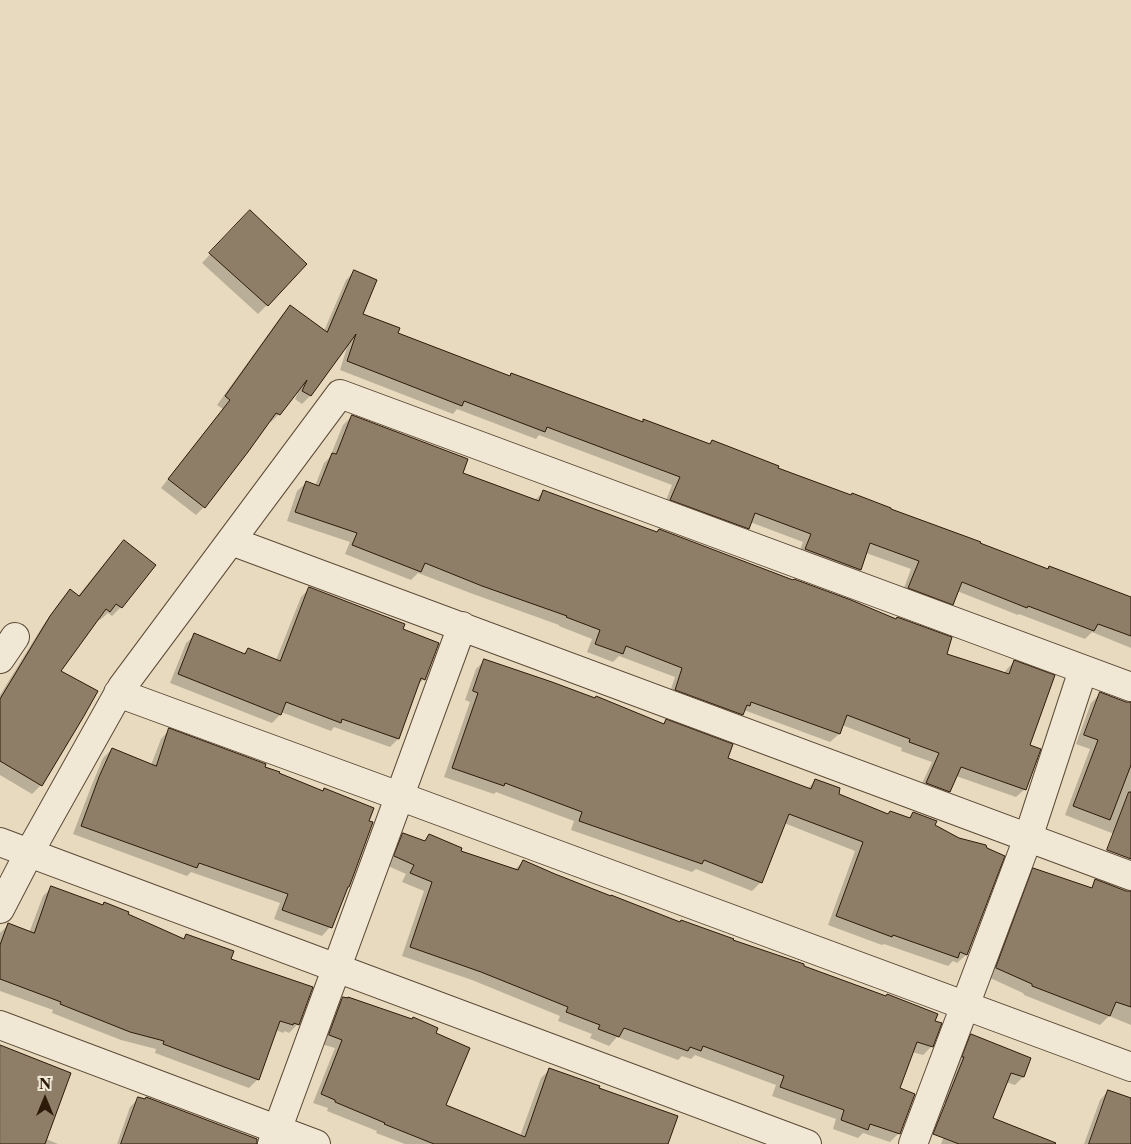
<!DOCTYPE html>
<style>
body{margin:0}
#map{position:relative;width:1131px;height:1144px;overflow:hidden;background:#e8dabe;font-family:"Libre Caslon Text",serif}
canvas{display:block}
.north{position:absolute;left:20px;top:1074px;width:50px;height:50px;-webkit-text-stroke:4px #f0e7d5;paint-order:stroke;rotate:0deg;font-size:14px;font-weight:700;line-height:20px;text-align:center;color:#2d1a09}
.north::after{content:'';display:block;margin:auto;width:18px;height:22px;background:#2d1a09;clip-path:polygon(50% 0,100% 100%,50% 72%,0 100%)}
</style>
<div id="map">
<canvas width="1131" height="1144"></canvas>
<div class="north">N</div>
</div>
<script>
const ctx = document.querySelector('canvas').getContext('2d');
ctx.lineJoin = 'round';
function fill(path, color) { ctx.fillStyle = color; ctx.fill(path, 'evenodd'); }
function trace(path, color, width, dash) { ctx.strokeStyle = color; ctx.lineWidth = width; ctx.lineCap = dash ? 'butt' : 'round'; ctx.setLineDash(dash || []); ctx.stroke(path); }
fill(new Path2D(`
 M 241,221 L 267,305 L 258,314 L 202,263 Z
 M 354,272 L 361,315 L 396,334 L 509,377 L 511,374 L 642,423 L 644,421 L 889,510 L 1047,570 L 1049,568 L 1131,599 L 1131,648 L 1092,632 L 1085,639 L 1019,614 L 1018,615 L 957,591 L 952,604 L 944,612 L 901,596 L 911,569 L 866,553 L 860,570 L 852,578 L 797,558 L 803,542 L 750,522 L 748,528 L 740,536 L 663,508 L 672,485 L 539,435 L 536,439 L 457,409 L 453,414 L 340,370 L 348,344 L 310,396 L 302,404 L 295,399 L 299,390 L 298,389 L 279,414 L 271,422 L 269,421 L 204,507 L 196,515 L 161,488 L 223,409 L 217,405 L 282,315 L 290,307 L 324,331 L 346,280 Z
 M 352,416 L 461,474 L 535,500 L 544,491 L 656,533 L 659,530 L 946,654 L 1004,674 L 1006,670 L 1014,662 L 1029,746 L 1025,789 L 1016,797 L 956,776 L 949,791 L 940,800 L 918,792 L 932,762 L 901,751 L 902,748 L 842,725 L 839,734 L 830,742 L 744,710 L 742,714 L 734,723 L 668,698 L 675,677 L 619,656 L 613,662 L 587,652 L 592,639 L 559,626 L 559,625 L 473,594 L 418,573 L 411,580 L 345,554 L 350,542 L 287,521 L 297,491 L 306,483 L 315,486 L 324,463 L 330,457 L 343,425 Z
 M 124,541 L 121,607 L 112,616 L 108,613 L 100,620 L 98,619 L 59,672 L 41,785 L 32,794 L 0,775 L 0,695 L 42,627 L 62,599 L 71,591 L 78,596 L 115,550 Z
 M 310,588 L 401,630 L 424,679 L 417,685 L 398,739 L 390,747 L 334,727 L 331,731 L 281,712 L 280,715 L 272,723 L 170,683 L 186,643 L 195,635 L 243,654 L 248,650 L 276,660 L 301,597 Z
 M 485,660 L 662,724 L 666,721 L 726,759 L 807,789 L 816,780 L 838,794 L 887,815 L 908,819 L 914,813 L 959,839 L 986,849 L 1003,857 L 966,955 L 957,963 L 953,961 L 948,966 L 884,944 L 882,945 L 828,925 L 855,851 L 784,823 L 761,882 L 752,891 L 696,869 L 692,872 L 571,830 L 574,821 L 496,792 L 494,794 L 444,777 L 470,702 L 465,700 L 476,669 Z
 M 1100,694 L 1125,703 L 1131,703 L 1131,836 L 1117,835 L 1065,815 L 1090,749 L 1076,744 L 1091,703 Z
 M 169,730 L 278,774 L 368,821 L 345,889 L 330,927 L 322,936 L 274,919 L 280,903 L 191,872 L 187,876 L 73,834 L 91,787 L 103,758 L 112,749 L 151,765 L 161,739 Z
 M 403,834 L 423,842 L 429,836 L 459,852 L 514,870 L 523,862 L 679,923 L 802,966 L 934,1021 L 932,1046 L 923,1055 L 912,1052 L 898,1089 L 899,1133 L 890,1142 L 863,1133 L 858,1138 L 833,1129 L 836,1119 L 772,1096 L 776,1085 L 695,1055 L 691,1059 L 682,1056 L 678,1060 L 617,1037 L 609,1046 L 590,1038 L 592,1034 L 558,1021 L 560,1016 L 472,980 L 402,956 L 424,891 L 402,882 L 406,874 L 386,865 L 394,843 Z
 M 1034,869 L 1131,903 L 1131,1025 L 1109,1016 L 1100,1025 L 1024,995 L 1023,993 L 988,977 L 1025,878 Z
 M 51,888 L 101,906 L 104,904 L 183,940 L 187,936 L 229,960 L 298,1024 L 289,1033 L 285,1031 L 283,1033 L 276,1030 L 258,1079 L 249,1088 L 155,1053 L 156,1049 L 121,1040 L 52,1013 L 53,1010 L 0,991 L 0,933 L 8,925 L 29,933 L 43,896 Z
 M 343,998 L 434,1034 L 444,1105 L 520,1136 L 541,1078 L 549,1070 L 598,1089 L 666,1144 L 405,1144 L 376,1133 L 377,1131 L 327,1111 L 328,1108 L 313,1103 L 335,1048 L 321,1044 L 334,1007 Z
 M 971,1036 L 1023,1077 L 1015,1085 L 1006,1082 L 991,1118 L 1055,1144 L 941,1144 L 955,1107 L 942,1102 L 963,1044 Z
 M 0,1046 L 46,1139 L 58,1144 L 0,1144 Z
 M 1108,1091 L 1131,1099 L 1131,1144 L 1084,1144 L 1100,1100 Z
 M 139,1098 L 245,1144 L 117,1144 L 130,1107 Z`), '#0003');
const building = new Path2D(`
 M 250,210 L 307,264 L 268,306 L 209,253 Z
 M 354,270 L 377,280 L 363,314 L 400,328 L 398,333 L 510,376 L 511,373 L 643,422 L 643,419 L 710,444 L 712,440 L 779,466 L 778,468 L 851,495 L 852,493 L 891,508 L 891,509 L 981,542 L 980,543 L 1048,569 L 1049,566 L 1131,597 L 1131,636 L 1098,624 L 1094,631 L 1028,606 L 1027,608 L 962,582 L 953,605 L 908,588 L 919,561 L 870,543 L 861,570 L 805,549 L 811,534 L 755,513 L 749,529 L 670,500 L 680,477 L 547,427 L 545,432 L 464,401 L 462,406 L 347,361 L 356,334 L 311,396 L 302,391 L 307,380 L 280,415 L 276,413 L 248,452 L 205,508 L 168,479 L 230,400 L 225,396 L 290,305 L 327,332 Z
 M 352,415 L 468,459 L 463,473 L 539,501 L 543,490 L 657,532 L 659,529 L 793,580 L 794,579 L 851,600 L 896,619 L 897,617 L 952,637 L 947,654 L 1009,674 L 1014,660 L 1055,675 L 1030,745 L 1041,749 L 1026,790 L 961,767 L 950,792 L 926,783 L 939,753 L 909,742 L 910,739 L 847,715 L 840,734 L 751,702 L 750,706 L 747,705 L 743,715 L 675,690 L 682,668 L 626,646 L 623,654 L 595,644 L 600,630 L 566,617 L 567,616 L 482,586 L 425,563 L 421,572 L 352,545 L 357,533 L 295,512 L 306,481 L 319,486 L 332,453 L 336,454 Z
 M 124,540 L 156,565 L 122,608 L 116,604 L 110,612 L 106,609 L 61,671 L 98,691 L 84,716 L 42,786 L 0,761 L 0,699 L 50,616 L 70,589 L 79,596 Z
 M 309,587 L 405,624 L 403,629 L 439,643 L 425,680 L 421,678 L 399,739 L 342,719 L 341,723 L 286,702 L 281,715 L 178,674 L 194,633 L 245,654 L 248,648 L 280,661 Z
 M 484,659 L 552,682 L 595,698 L 596,696 L 664,724 L 666,719 L 733,744 L 728,758 L 811,789 L 815,779 L 840,788 L 839,794 L 888,814 L 890,811 L 910,818 L 913,812 L 937,821 L 935,825 L 959,838 L 986,845 L 987,848 L 1005,856 L 967,955 L 960,952 L 958,958 L 893,935 L 892,937 L 836,916 L 863,842 L 789,814 L 762,883 L 704,860 L 702,864 L 579,821 L 582,812 L 505,783 L 504,786 L 452,768 L 478,693 L 473,691 Z
 M 1100,692 L 1126,702 L 1131,702 L 1131,765 L 1110,820 L 1073,806 L 1098,740 L 1084,735 Z
 M 169,728 L 266,764 L 265,767 L 280,772 L 279,773 L 323,791 L 324,788 L 374,808 L 369,821 L 373,822 L 351,882 L 349,887 L 348,887 L 332,928 L 282,910 L 288,894 L 199,863 L 197,868 L 81,826 L 99,777 L 112,748 L 156,766 Z
 M 1129,792 L 1131,792 L 1131,859 L 1107,850 Z
 M 403,833 L 425,841 L 429,834 L 462,848 L 461,851 L 518,870 L 523,860 L 555,874 L 611,896 L 611,895 L 680,922 L 681,920 L 734,939 L 733,940 L 804,964 L 804,966 L 886,996 L 887,994 L 938,1014 L 935,1021 L 942,1023 L 933,1047 L 917,1042 L 900,1088 L 915,1094 L 900,1134 L 870,1124 L 868,1130 L 841,1120 L 844,1110 L 780,1087 L 784,1076 L 703,1046 L 701,1051 L 690,1047 L 688,1051 L 624,1028 L 619,1037 L 598,1029 L 600,1025 L 566,1012 L 568,1007 L 481,972 L 410,947 L 432,882 L 410,873 L 414,865 L 394,856 Z
 M 1033,868 L 1092,888 L 1095,879 L 1126,891 L 1131,891 L 1131,1007 L 1116,1002 L 1110,1016 L 1032,986 L 1032,984 L 996,968 Z
 M 51,886 L 103,905 L 104,902 L 129,912 L 128,914 L 184,939 L 186,934 L 234,951 L 231,959 L 313,987 L 299,1025 L 294,1023 L 293,1025 L 280,1021 L 259,1080 L 163,1044 L 164,1041 L 130,1032 L 60,1004 L 61,1002 L 0,979 L 0,945 L 8,923 L 34,933 Z
 M 343,997 L 348,998 L 348,997 L 412,1019 L 413,1017 L 438,1028 L 436,1033 L 470,1048 L 446,1105 L 525,1137 L 549,1068 L 600,1086 L 599,1088 L 678,1116 L 668,1144 L 434,1144 L 384,1124 L 385,1123 L 335,1102 L 335,1100 L 321,1094 L 342,1040 L 329,1035 Z
 M 971,1034 L 1031,1058 L 1024,1077 L 1011,1073 L 993,1118 L 1056,1143 L 1055,1144 L 959,1144 L 933,1134 L 964,1057 L 962,1057 Z
 M 0,1045 L 71,1073 L 45,1144 L 0,1144 Z
 M 1108,1090 L 1131,1098 L 1131,1144 L 1089,1144 Z
 M 138,1097 L 145,1099 L 146,1097 L 257,1139 L 257,1144 L 121,1144 Z`);
fill(building, '#8e7e67');
trace(building, '#2d1a09', 1);
const minor = new Path2D(`
 M 231,541 L 1131,876
 M 0,659 L 15,637
 M 118,693 L 399,796 L 1131,1067
 M 0,842 L 807,1144
 M 0,909 L 29,853 L 122,687 L 340,394 L 1131,687
 M 0,1025 L 316,1144
 M 272,1144 L 462,626
 M 913,1144 L 1028,838 L 1083,670`);
trace(minor, '#5c4a36', 30);
trace(minor, '#f0e7d5', 28);
</script>
